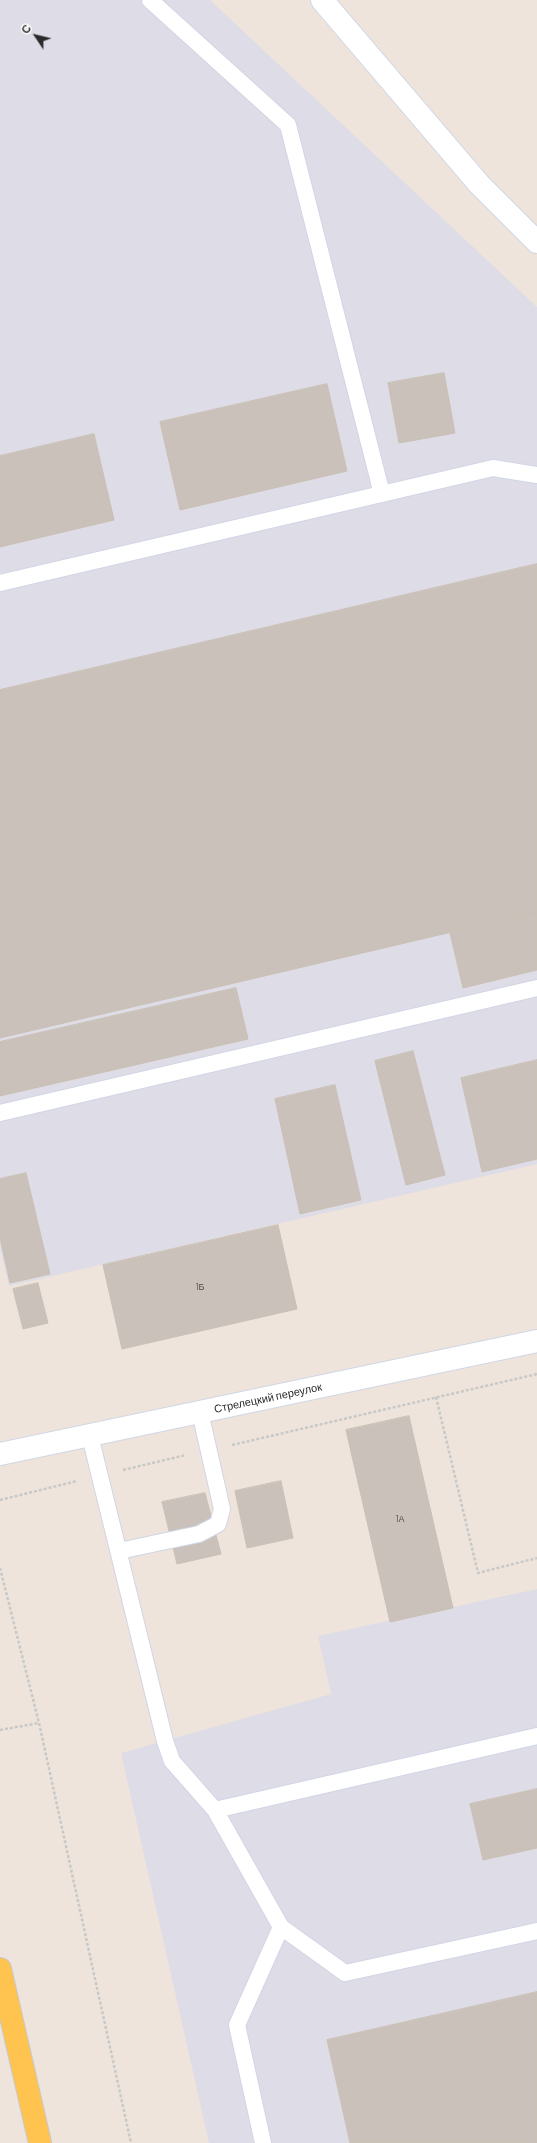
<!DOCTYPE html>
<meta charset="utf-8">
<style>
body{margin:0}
#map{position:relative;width:537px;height:2143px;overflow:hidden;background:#eee4db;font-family:Barlow,sans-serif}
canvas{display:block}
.north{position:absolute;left:16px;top:16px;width:40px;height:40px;-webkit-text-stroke:3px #fff;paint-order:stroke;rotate:305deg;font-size:11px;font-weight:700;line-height:16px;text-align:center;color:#2a2a2a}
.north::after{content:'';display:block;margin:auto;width:14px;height:18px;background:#2a2a2a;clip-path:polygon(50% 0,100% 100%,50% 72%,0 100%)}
</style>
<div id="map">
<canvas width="537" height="2143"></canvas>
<div class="north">С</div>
</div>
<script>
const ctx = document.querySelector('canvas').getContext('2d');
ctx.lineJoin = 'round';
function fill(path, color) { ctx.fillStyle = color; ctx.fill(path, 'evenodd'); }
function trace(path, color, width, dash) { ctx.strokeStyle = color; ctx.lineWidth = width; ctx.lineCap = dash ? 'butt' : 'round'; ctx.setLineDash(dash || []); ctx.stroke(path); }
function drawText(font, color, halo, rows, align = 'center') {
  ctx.font = font + ' Barlow,sans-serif'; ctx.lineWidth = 3.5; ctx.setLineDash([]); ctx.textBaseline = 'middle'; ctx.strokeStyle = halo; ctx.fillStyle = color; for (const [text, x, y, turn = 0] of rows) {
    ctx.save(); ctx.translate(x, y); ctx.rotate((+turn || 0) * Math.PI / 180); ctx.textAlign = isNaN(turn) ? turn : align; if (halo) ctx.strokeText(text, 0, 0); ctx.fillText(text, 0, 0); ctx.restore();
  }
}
fill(new Path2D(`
 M 0,0 L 210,0 L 537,307 L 537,1164 L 9,1286 L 0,1249 Z
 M 537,1589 L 537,2143 L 209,2143 L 121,1753 L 331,1694 L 318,1636 Z`), '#dedce6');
const building = new Path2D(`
 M 444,373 L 455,433 L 399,443 L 388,383 Z
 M 327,384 L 347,471 L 180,510 L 160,422 Z
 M 94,434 L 114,520 L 0,547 L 0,456 Z
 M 537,564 L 537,912 L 0,1038 L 0,690 Z
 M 537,912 L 537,970 L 463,988 L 450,933 Z
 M 236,988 L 248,1039 L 0,1096 L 0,1042 Z
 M 413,1051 L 445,1175 L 406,1185 L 375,1061 Z
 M 537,1060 L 537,1159 L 482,1172 L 461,1078 Z
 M 335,1085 L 361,1200 L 300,1214 L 275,1099 Z
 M 26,1173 L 50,1274 L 10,1283 L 0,1238 L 0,1179 Z
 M 278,1225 L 297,1309 L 122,1349 L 103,1265 Z
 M 38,1283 L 48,1323 L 23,1329 L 13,1289 Z
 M 409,1416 L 453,1608 L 390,1622 L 346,1430 Z
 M 281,1481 L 293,1538 L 247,1548 L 235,1491 Z
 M 205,1493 L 221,1554 L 177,1564 L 162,1502 Z
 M 537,1789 L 537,1848 L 483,1860 L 470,1804 Z
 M 537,1992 L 537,2143 L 350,2143 L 327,2040 Z`);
fill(building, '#c9c1ba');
trace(building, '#cac0b4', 1);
const lane = new Path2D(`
 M 150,0 L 288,125 L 382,494
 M 0,583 L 493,468 L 537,475
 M 0,1113 L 537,988
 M 90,1436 L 165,1741 L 172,1761 L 215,1810 L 281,1927 L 237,2025 L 263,2143
 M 119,1551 L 199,1534 L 218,1524 L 222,1509 L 200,1412
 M 215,1810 L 537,1736
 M 281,1927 L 345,1973 L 537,1931`);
const street = new Path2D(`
 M 322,0 L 479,184 L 537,242`);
const secondary = new Path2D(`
 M 0,1454 L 537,1341`);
const primary = new Path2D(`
 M 0,1969 L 40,2143`);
trace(lane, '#d0d6e5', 18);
trace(street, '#d0d6e5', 24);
trace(secondary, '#d0d6e5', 24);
trace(primary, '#c8c8c8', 24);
trace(new Path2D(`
 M 436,1397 L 478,1573 L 537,1558
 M 232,1445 L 537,1374
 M 123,1470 L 186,1455
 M 0,1500 L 77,1481
 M 0,1568 L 39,1723 L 131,2143
 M 0,1730 L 39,1723`), '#c8c8c8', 2.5, [3, 2]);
trace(lane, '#fff', 16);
trace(street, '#fff', 22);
trace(secondary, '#fff', 22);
trace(primary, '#ffc34f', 22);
drawText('9px', '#52504e', null, [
 ["1Б",200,1287],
 ["1А",400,1519]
]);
drawText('11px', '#2a2a2a', '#fff', [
 ["Стрелецкий переулок",268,1398,-12]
]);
</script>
